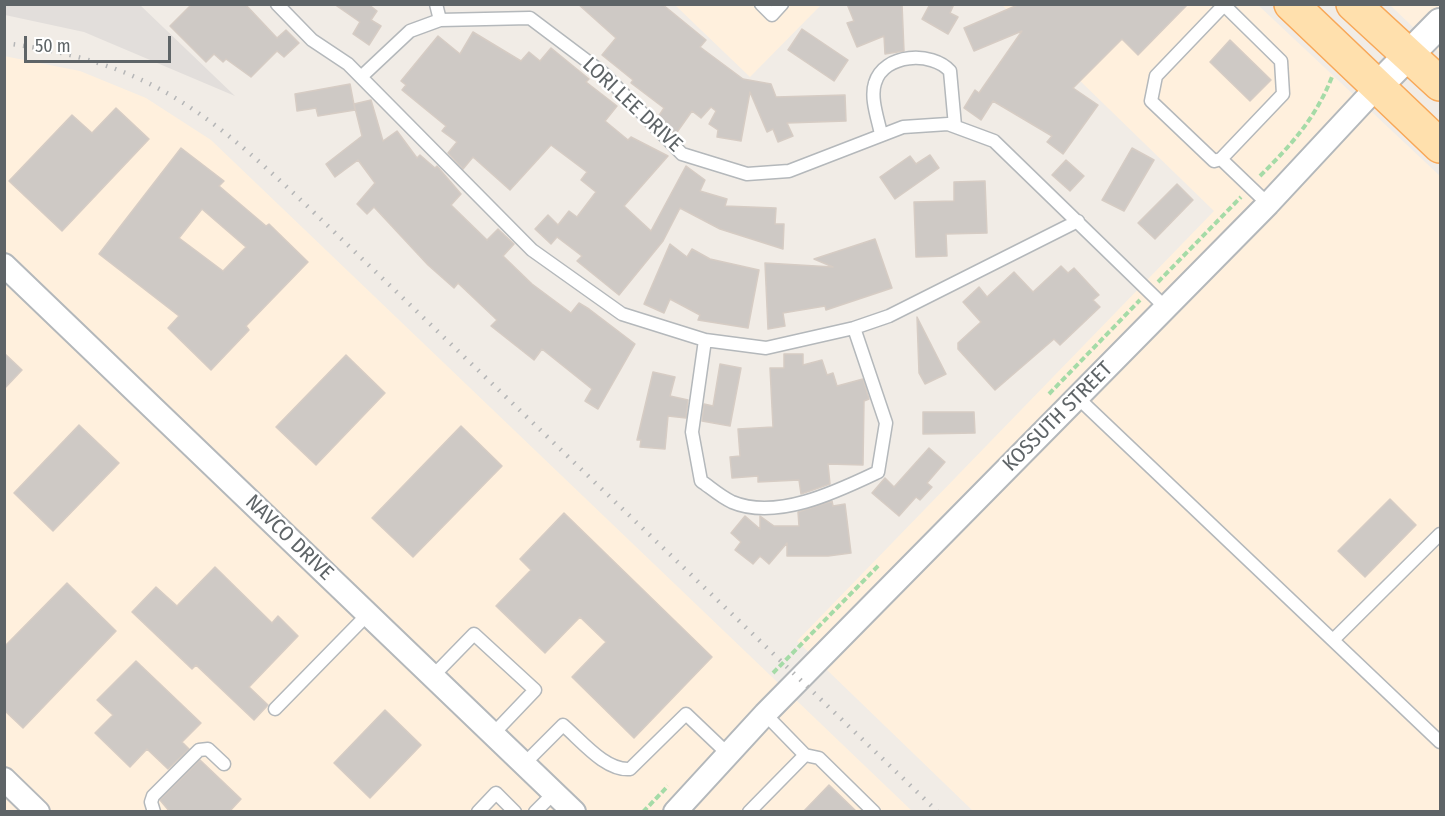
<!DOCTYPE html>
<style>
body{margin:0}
#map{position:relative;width:1445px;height:816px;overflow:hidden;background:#f1ece6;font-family:"Fira Sans Condensed",sans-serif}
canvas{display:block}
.frame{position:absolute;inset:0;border:6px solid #5e6467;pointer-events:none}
.scale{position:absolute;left:24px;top:36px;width:147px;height:27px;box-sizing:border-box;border:3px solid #5e6467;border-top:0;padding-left:8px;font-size:18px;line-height:21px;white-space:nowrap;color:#5e6467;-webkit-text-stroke:4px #fff;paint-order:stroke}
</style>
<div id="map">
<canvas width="1445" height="816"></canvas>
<div class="frame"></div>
<div class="scale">50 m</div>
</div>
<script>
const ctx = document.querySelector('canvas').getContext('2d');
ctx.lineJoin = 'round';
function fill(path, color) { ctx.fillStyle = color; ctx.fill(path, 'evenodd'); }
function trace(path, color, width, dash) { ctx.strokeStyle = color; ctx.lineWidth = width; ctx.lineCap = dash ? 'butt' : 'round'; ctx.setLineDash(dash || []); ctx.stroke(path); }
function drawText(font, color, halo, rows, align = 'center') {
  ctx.font = font + ' "Fira Sans Condensed",sans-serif'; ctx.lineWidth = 5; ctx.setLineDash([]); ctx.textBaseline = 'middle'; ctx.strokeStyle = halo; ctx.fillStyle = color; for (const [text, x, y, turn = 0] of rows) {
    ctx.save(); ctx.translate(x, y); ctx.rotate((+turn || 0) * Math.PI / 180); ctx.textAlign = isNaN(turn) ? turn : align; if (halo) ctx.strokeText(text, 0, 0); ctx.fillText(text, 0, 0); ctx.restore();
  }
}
fill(new Path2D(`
 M 675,5 L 821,5 L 750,77 Z
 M 1002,5 L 1258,5 L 1440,176 L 1440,811 L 973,811 L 797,641 L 1214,211 Z
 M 1390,5 L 1440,5 L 1440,53 Z
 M 4,56 L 80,71 L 146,98 L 211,140 L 912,811 L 5,811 Z`), '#fff0dd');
fill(new Path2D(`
 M 5,4 L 140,5 L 235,96 L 84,32 L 5,15 Z`), '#e2dedb');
const building = new Path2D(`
 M 192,4 L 245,4 L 277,38 L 286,30 L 299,43 L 284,57 L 277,51 L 251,77 L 226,59 L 223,62 L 214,54 L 206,62 L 170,26 Z
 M 334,4 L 368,4 L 377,11 L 371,20 L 381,26 L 369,45 L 353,34 L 360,22 Z
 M 578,4 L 662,4 L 706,40 L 700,47 L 743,79 L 771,84 L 776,97 L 845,95 L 846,121 L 787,123 L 793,136 L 778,142 L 773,129 L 767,132 L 750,92 L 741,141 L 717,137 L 718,130 L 709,124 L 716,111 L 711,107 L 701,118 L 692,111 L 675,135 L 658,117 L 664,108 L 631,83 L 633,80 L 602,55 L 616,38 Z
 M 847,4 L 902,4 L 904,51 L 885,54 L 884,36 L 857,47 L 847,23 L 854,21 Z
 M 930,4 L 954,4 L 950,13 L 958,17 L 948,34 L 922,19 Z
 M 1020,4 L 1188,4 L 1138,55 L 1122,39 L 1073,88 L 1098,105 L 1063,154 L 1047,142 L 1052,136 L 993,101 L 981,120 L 964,108 L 975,90 L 979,93 L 1022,31 L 974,51 L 964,28 Z
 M 802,29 L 848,60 L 834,81 L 788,50 Z
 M 473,32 L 521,61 L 529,52 L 540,61 L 551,48 L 589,79 L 586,82 L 617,106 L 605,121 L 628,140 L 631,137 L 668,156 L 624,206 L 651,231 L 686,166 L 705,180 L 700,191 L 727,199 L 725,206 L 776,208 L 775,224 L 784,224 L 783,249 L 720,229 L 680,208 L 663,241 L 619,295 L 577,261 L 582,256 L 557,237 L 551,244 L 535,229 L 548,215 L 558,225 L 569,211 L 577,217 L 596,192 L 581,180 L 587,172 L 551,145 L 510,190 L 473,157 L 463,169 L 448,153 L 457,142 L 442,131 L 446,126 L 402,90 L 406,85 L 401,81 L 438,36 L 460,54 Z
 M 1230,40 L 1271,80 L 1250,101 L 1210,62 Z
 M 350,84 L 355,110 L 318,116 L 316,108 L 297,111 L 295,94 Z
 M 371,100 L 383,141 L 397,131 L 417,158 L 420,155 L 435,168 L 437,166 L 461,194 L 451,205 L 487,240 L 498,229 L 514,244 L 503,256 L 532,284 L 571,313 L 579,303 L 589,309 L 635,344 L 598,409 L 585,401 L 592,389 L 542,349 L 534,360 L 491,326 L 497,320 L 458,283 L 454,288 L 428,265 L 374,207 L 367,214 L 357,204 L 375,183 L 358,160 L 335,177 L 326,164 L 362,136 L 354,104 Z
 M 116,108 L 149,139 L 62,231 L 9,181 L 72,115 L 92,133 Z
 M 181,148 L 224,181 L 219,186 L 266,226 L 269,224 L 308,262 L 246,326 L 249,330 L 211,370 L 168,328 L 179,316 L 99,254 ZM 202,209 L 246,247 L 223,271 L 179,238 Z
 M 1132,148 L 1154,160 L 1124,211 L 1102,200 Z
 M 930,155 L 939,168 L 895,199 L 880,177 L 910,156 L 916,164 Z
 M 1066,160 L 1084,176 L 1070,191 L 1052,175 Z
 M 985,181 L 987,233 L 946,234 L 947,256 L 916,257 L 914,202 L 954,201 L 954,182 Z
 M 1177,184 L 1193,200 L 1155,239 L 1138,223 Z
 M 875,239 L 892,288 L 826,310 L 825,306 L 783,313 L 785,326 L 768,329 L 765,263 L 833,267 L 814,259 Z
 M 670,244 L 687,257 L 692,249 L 710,259 L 759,270 L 748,328 L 698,320 L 700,315 L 670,299 L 664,313 L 644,304 Z
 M 1061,266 L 1068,273 L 1074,268 L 1099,295 L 1093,300 L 1100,307 L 1060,345 L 1054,339 L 995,390 L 958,349 L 958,343 L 981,322 L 963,302 L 979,287 L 987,297 L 1014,272 L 1033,292 Z
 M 917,317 L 946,374 L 925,384 L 919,373 Z
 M 4,353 L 22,370 L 4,389 Z
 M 784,354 L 803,354 L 803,365 L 822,360 L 827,375 L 833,373 L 837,386 L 863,379 L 869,399 L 864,401 L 863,465 L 828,464 L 830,484 L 801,494 L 799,480 L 758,482 L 758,476 L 732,478 L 730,457 L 740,456 L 738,429 L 773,427 L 770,368 L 784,368 Z
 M 346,355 L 385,393 L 316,465 L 276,427 Z
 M 720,364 L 741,368 L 730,426 L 702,421 L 704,404 L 713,406 Z
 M 653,372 L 675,377 L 670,396 L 688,400 L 686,418 L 668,416 L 665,449 L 640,447 L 641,440 L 637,440 Z
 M 923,412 L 974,412 L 975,433 L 923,434 Z
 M 79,425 L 119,463 L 53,531 L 14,493 Z
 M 461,426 L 502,466 L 413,557 L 372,518 Z
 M 929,448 L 945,462 L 927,483 L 932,487 L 920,500 L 916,497 L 899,516 L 872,493 L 885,478 L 894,487 Z
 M 1390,499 L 1416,525 L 1365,577 L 1338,551 Z
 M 832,501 L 833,506 L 845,504 L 851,553 L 828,556 L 787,556 L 787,543 L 769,564 L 760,556 L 753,564 L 735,550 L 741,542 L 731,533 L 745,516 L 760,529 L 760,516 L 774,526 L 799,526 L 798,512 Z
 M 564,513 L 712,657 L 634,738 L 572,677 L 606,642 L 580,617 L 545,653 L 496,606 L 531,570 L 520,559 Z
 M 215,567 L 272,623 L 278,616 L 298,636 L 249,687 L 268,705 L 254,720 L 196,665 L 192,669 L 132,612 L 156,587 L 177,606 Z
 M 67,583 L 116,631 L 23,728 L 4,710 L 4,647 Z
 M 136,661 L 201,723 L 182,742 L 189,749 L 168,769 L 147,749 L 130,767 L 95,733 L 113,715 L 97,700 Z
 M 385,710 L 421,745 L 370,798 L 334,763 Z
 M 200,760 L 241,799 L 229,812 L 170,812 L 160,800 Z
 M 829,785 L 857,812 L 803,812 Z`);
fill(building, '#cec9c5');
trace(building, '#d6ccc4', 1.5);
const service = new Path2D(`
 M 277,4 L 312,40 L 348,64 L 532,250 L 622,314 L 705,340 L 766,348 L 854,328 L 889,316 L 1078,221
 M 436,4 L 440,20 L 530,18 L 603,73 L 682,154 L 747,174 L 789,171 L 903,127 L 948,124 L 994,141 L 1165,307
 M 761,4 L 772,15 L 782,4
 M 361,77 L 410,31 L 440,20
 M 881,134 C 878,119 870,98 875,83 C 884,53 932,51 950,71 L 955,126
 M 1221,159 L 1214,161 L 1151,101 L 1156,76 L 1224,5 L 1281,61 L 1283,94 L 1221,159 L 1268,204
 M 705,340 L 692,432 L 701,481 C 711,488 721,497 732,502 C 777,521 838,491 878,472 L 886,423 L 854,328
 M 1078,398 L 1440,742
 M 1333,640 L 1440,534
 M 433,676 L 474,634 L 535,690 L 493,734
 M 275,709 L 368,614
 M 805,755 L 819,758 L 874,812
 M 524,764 L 563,725 C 581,740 605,771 630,769 L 686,714 L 728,754
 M 154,812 L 151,802 L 153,796 L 199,750 L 208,749 L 224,764
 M 478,812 L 496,793 L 515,812
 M 535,812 L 554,793
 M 749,812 L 805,755 L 765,714`);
const minor = new Path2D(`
 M 4,265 L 574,812
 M 4,779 L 38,812
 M 675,812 L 765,714 L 1268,204 L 1377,87`);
const tertiary = new Path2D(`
 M 1377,87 L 1440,23`);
const primary = new Path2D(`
 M 1291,4 L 1440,146
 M 1353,4 L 1440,84`);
trace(service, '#b4b8bb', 15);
trace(minor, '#b4b8bb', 26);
trace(tertiary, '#b4b8bb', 32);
trace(primary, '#f8a858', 36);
trace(new Path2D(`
 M 1260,176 C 1292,144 1315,119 1332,77
 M 1158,282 L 1241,197
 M 1049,394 L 1140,300
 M 773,673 L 879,565
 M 643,812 L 668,786`), '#a5dba7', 4, [6, 3]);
trace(service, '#fff', 12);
trace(minor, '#fff', 22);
trace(tertiary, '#fff', 28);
trace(primary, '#ffe0ad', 33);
trace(new Path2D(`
 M 4,43 C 145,61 204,109 304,203 L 938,812`), '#b5b6b7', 4.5, [1.5, 8]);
drawText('21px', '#5e6467', '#fff', [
 ["LORI LEE DRIVE",632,105,43],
 ["KOSSUTH STREET",1058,417,-45],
 ["NAVCO DRIVE",289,538,44]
]);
</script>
